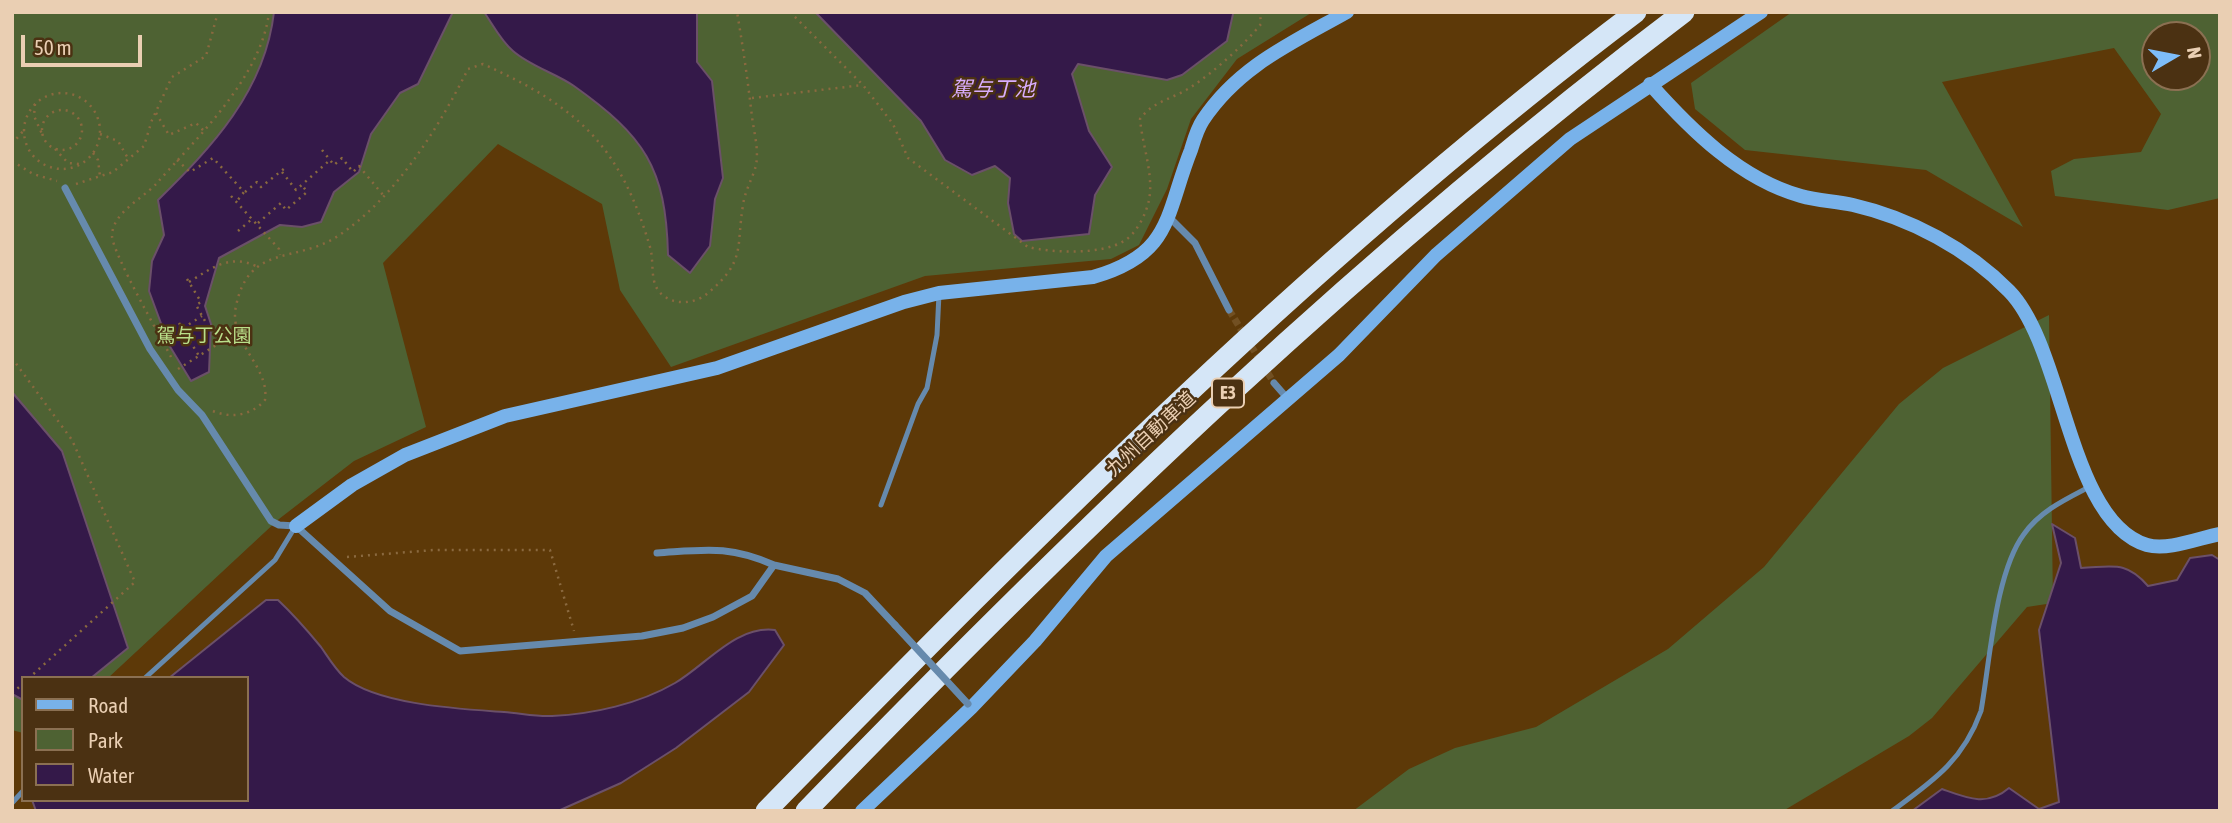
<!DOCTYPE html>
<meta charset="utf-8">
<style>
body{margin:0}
#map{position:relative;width:2232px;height:823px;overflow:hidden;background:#5d3908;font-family:"Asap Condensed",sans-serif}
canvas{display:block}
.frame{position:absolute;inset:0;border:14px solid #eacfb3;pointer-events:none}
.legend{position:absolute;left:21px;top:676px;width:228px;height:126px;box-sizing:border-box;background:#4b3112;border:2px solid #8b7052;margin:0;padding:9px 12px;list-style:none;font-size:21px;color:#eacfb3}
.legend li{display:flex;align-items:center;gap:14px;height:35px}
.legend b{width:35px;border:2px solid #8b7052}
.north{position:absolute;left:2141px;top:21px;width:70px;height:70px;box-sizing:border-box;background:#4b3112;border:2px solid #8b7052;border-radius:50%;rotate:80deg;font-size:19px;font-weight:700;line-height:28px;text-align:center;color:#eacfb3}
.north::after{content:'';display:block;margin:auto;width:24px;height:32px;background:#7ebdf9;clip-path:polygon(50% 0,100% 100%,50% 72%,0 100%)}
.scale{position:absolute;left:21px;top:35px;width:121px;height:32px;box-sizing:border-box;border:4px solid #eacfb3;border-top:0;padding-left:9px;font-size:21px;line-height:24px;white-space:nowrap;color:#eacfb3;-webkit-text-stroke:5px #4b3112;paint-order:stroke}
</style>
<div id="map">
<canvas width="2232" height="823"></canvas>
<div class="frame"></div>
<ul class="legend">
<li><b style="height:9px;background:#78b2ea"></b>Road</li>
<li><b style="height:19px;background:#4e6233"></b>Park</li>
<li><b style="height:19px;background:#341949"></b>Water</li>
</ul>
<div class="north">N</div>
<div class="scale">50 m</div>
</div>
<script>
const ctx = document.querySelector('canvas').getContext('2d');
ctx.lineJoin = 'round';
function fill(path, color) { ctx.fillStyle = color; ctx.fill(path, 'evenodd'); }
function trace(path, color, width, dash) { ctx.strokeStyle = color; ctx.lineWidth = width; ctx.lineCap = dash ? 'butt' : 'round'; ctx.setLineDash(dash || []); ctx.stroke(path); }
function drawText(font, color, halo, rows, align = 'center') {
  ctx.font = font + ' "Asap Condensed","Noto Sans JP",sans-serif'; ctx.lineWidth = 5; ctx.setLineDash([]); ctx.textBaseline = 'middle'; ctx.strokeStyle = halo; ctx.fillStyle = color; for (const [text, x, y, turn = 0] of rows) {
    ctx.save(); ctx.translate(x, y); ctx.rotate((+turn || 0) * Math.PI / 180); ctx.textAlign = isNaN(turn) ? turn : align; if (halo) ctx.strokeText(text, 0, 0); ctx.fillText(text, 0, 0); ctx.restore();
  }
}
fill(new Path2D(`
 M 12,12 L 1310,12 L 1311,13 L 1237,59 L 1191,119 L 1167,189 L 1139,245 L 1111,259 L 925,276 L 671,367 L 620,290 L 602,204 L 498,144 L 383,263 L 426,427 L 354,461 L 279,519 L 108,678 L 23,678 L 23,733 L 12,730 Z
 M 1792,12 L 2220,12 L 2220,198 L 2168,210 L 2055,196 L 2051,171 L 2074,159 L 2141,152 L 2161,114 L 2114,48 L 1942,82 L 2023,227 L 1926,170 L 1745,150 L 1695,109 L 1691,83 ZM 2197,35 L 2197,77 L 2155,77 L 2155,35 Z
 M 2049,315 L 2053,603 L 2027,607 L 1932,718 L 1909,736 L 1783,811 L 1353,811 L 1409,769 L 1455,748 L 1536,727 L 1668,649 L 1764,567 L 1899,404 L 1943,368 Z`), '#4e6233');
const water = new Path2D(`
 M 274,12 L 453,12 L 418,84 L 400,93 L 371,134 L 359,172 L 334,192 L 321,222 L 302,227 L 280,225 L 219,258 L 205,306 L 211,324 L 209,372 L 191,381 L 169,345 L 149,291 L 152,261 L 164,235 L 158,200 C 212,147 265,91 274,12 Z
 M 484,12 L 697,12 L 697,62 L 712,81 L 723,178 L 715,199 L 710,246 L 690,273 L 668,255 C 666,167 644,136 574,86 C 555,73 530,66 513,51 C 501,41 493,25 484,12 Z
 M 815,12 L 1232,12 L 1233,14 L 1227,41 L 1182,75 L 1167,80 L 1078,64 L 1072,74 L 1089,131 L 1112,167 L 1095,195 L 1089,234 L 1022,241 L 1014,234 L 1008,203 L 1010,178 L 995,166 L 972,175 L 945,160 L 921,121 Z
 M 12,392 L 62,451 L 128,648 L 91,678 L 23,678 L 23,700 L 12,694 Z
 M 2052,524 L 2075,538 L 2081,568 C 2112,567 2126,560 2148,586 L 2177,580 L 2190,558 L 2212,555 L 2220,560 L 2220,811 L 1912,811 L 1942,789 C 1967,798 1987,807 2009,788 L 2039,809 L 2059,802 L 2039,630 L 2061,563 Z
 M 266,600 L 278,600 C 294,615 307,630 321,647 C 328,657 335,669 344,677 C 377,705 462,709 504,712 C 520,713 536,717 552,716 C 593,714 639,704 675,683 C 706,665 736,625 775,630 L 784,645 L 749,692 L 676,748 L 621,783 L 558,811 L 36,811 L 32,800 L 247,800 L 247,678 L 169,678 Z`);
fill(water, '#341949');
trace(water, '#6b5069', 2);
trace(new Path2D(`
 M 1229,310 L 1274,383`), '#725022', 7, [7, 3.5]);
trace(new Path2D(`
 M 790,12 L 863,85 L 893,124 L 908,158 L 1028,247 C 1053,253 1101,255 1124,241 C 1137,233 1146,214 1149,200 C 1154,175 1142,144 1140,119 C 1153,101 1173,99 1191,87 C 1214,72 1244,45 1261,24 L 1260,12
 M24 131a38 38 0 1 1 76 0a38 38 0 1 1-76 0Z
 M 752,98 L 863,85
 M 35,104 L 34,116 L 42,134
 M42 130a20 20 0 1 1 40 0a20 20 0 1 1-40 0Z
 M 156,113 L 169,135 L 196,123 L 203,130
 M 100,134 L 118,141 L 129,160
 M 12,144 L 24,130
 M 55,149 L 68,163 L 80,164
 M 322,150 L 334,165 L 342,158 L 353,172 L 359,166 L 383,195
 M 93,153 L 98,160 L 100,176
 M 177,160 L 190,172 L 213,158 L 244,192 L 237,201
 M 12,161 L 33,174 L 57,181
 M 282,172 L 296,190 L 330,160
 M 76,184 L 113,172 L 144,146 L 152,120 L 172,77 L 206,56 L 218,12
 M 245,192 L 257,182 L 261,187 L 285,168
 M 231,196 L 279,249 L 280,255
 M 258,223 L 281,203 L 286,210 L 307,192 L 302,185
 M 238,231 L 252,219
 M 187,279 L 201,302 L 196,305 L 205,321
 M 189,282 C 212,268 229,254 256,266
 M 179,323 L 199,356
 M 183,328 L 202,316
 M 171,357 C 160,336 113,254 112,236 C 112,213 142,199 156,184 C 197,138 262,76 269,12
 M 12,358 L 72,440 L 135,582 L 29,678
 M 178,369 L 237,332
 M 213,411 C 232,419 252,415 265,400 C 270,366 228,343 236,306 C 249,243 295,264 338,236 C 395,198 438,129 468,69 L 483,64 C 578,107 620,145 650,247 C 655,264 648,285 664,296 C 677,306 697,303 708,293 C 746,261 736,248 743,205 C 745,190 753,178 756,165 C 759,150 754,132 752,117 C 748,82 743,47 737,12
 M 347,557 L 434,550 L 550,550 L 574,631
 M 12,693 L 23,684`), '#8a693f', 2.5, [2, 5]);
trace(new Path2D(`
 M 881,505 L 918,404 L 927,388 L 937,335 L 939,294
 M 145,678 L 275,560 L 295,527
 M 12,803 L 23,791
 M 1892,811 C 1933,781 1963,761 1981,711 C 1990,661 1995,573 2024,534 C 2040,511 2066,499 2089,487`), '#668aad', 5);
trace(new Path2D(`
 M 65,188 L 150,349 L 178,390 L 202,415 L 271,521 L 279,525 L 296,526 L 390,611 L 460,651 L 642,636 L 683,628 L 713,617 L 752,596 L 774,565 L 838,579 L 865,593 L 895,625
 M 1170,218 L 1195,243 L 1229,310
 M 1274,383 L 1288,399
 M 657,553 C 705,550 728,545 774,565`), '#668aad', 7);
trace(new Path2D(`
 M 1650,84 C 1691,130 1740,179 1801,196 C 1818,201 1836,201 1853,205 C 1910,218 1968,249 2009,291 C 2065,348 2068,521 2147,545 C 2168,551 2199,538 2220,534
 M 296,526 L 352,485 L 405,455 L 505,416 L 717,368 L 904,302 L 939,293 L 1093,277 C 1173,254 1165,215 1191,150 C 1194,140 1197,129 1203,120 C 1239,66 1292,43 1347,12
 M 862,811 L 971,708 L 1035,641 L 1106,556 L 1339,355 L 1436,255 L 1570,139 L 1761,12`), '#78b2ea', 14);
trace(new Path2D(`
 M 766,811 C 1042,529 1320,250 1636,12
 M 806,811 C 1082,526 1366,252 1684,12`), '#d5e6f7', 21);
trace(new Path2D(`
 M 895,625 L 968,704`), '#668aad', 7);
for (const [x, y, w] of [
 [1228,393,32]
]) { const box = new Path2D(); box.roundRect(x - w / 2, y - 14.5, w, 29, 5); ctx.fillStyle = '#4b3112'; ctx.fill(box); trace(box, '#eacfb3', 2); }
drawText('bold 18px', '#eacfb3', null, [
 ["E3",1228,393]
]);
drawText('19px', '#b9df8a', '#4b3112', [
 ["駕与丁公園",204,336]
]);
drawText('19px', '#eacfb3', '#4b3112', [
 ["九州自動車道",1151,434,-43]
]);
drawText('italic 21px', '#d8adfd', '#4b3112', [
 ["駕与丁池",993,89]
]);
</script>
